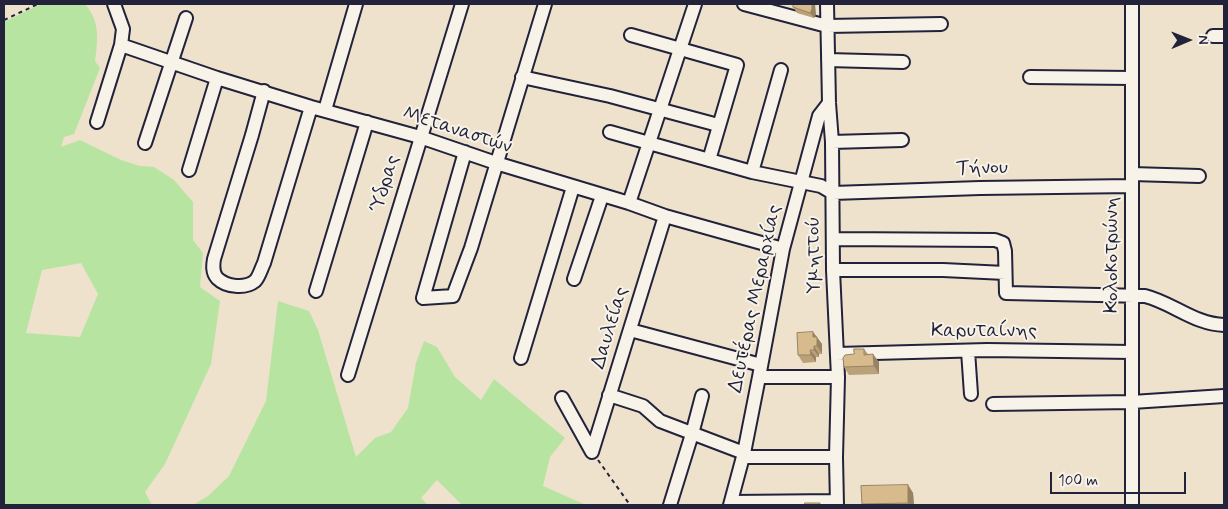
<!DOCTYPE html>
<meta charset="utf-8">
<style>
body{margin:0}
#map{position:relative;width:1228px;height:509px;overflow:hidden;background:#eee2cd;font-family:Mynerve,sans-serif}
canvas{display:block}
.frame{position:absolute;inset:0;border:5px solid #22223b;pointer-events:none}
.north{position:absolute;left:1163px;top:15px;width:50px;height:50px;-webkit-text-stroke:4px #f7f3e8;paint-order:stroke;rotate:89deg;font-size:14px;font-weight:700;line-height:20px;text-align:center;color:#22223b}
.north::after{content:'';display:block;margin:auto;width:18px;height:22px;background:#22223b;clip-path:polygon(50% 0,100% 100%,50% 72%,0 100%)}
.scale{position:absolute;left:1050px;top:472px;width:136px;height:22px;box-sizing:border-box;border:2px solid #22223b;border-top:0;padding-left:6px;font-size:15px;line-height:18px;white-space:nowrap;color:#22223b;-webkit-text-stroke:4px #f7f3e8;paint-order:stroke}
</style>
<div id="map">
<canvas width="1228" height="509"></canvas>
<div class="frame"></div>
<div class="north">N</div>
<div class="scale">100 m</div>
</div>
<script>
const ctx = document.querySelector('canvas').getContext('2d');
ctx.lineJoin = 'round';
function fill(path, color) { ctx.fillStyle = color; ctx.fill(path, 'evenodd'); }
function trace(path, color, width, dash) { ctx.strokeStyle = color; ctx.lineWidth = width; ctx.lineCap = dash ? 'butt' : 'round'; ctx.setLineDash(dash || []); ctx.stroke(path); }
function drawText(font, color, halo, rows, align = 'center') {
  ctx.font = font + ' Mynerve,sans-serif'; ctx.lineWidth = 4; ctx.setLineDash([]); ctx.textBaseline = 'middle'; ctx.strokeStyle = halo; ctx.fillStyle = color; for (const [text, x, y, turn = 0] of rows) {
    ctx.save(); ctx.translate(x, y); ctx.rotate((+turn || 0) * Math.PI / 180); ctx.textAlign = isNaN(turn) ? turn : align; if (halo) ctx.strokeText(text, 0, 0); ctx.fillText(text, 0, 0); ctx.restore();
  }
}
fill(new Path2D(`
 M 41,4 L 85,4 C 100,21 98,39 95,61 L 100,68 L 74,134 L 64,137 L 61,147 L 80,140 L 121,160 L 140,166 L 154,167 L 174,180 L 193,202 L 193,240 L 203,253 L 200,287 L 220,301 L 211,364 L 165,464 L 145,492 L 152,505 L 4,505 L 4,22 ZM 81,263 L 98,294 L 80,337 L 26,333 L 42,270 Z
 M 278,301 L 309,311 L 318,330 L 356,457 L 375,438 L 391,432 L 408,408 L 416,363 L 424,341 L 437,347 L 455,377 L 481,400 L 494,379 L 565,438 L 550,457 L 543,486 L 586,505 L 462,505 L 437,480 L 421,498 L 428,505 L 193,505 L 208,496 L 229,476 L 266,401 Z`), '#b8e4a1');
const minor = new Path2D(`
 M 744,4 L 827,26 L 941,24
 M 827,4 L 829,103 L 832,142 L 833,270 L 838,377 L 836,457 L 837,505
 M 1132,4 L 1132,505
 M 631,35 L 737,65 L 709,160
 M 1213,36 L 1224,36
 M 121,45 L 217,78 L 311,107 L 420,137 L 496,163 L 629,203 L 665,216 L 783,249
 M 828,60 L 903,62
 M 522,77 L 610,96 L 718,125
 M 1030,77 L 1132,78
 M 264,91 L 252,135 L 214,259 C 213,265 212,272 217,278 C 226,287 245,289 255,281 C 259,277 261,269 264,263 L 311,107
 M 325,110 L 356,4
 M 97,122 L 121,45 L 123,29 L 114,4
 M 610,132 L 752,172 L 821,186 L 833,193 L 980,188 L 1132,186
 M 832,142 L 902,140
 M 145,143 L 186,18
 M 465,152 L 423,298 L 453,296 L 471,248 L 545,4
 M 189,170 L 217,78
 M 752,172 L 781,70
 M 1132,174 L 1199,176
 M 629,203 L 695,4
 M 833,239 L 995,240 L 1003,243 L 1005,251 L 1006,293 L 1145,296 C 1173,303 1194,324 1224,325
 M 833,270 L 943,270 L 1005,273
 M 574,279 L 602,196
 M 316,291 L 367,122
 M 630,330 L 761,365
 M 968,351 L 971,394
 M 837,354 L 987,350 L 1132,352
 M 521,358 L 573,187
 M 348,375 L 462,4
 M 759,377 L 838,377
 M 609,395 L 643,406 L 660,421 L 744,453 L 749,457 L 836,457
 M 562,398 L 592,452
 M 993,404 L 1132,402 L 1224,396
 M 592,452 L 665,216
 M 732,502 L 837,501
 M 670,505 L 692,434 L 702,396
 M 730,505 L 744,453 L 759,377 L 783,249 L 819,116 L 829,103`);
trace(minor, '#22223b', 16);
trace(new Path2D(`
 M 4,20 L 38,4
 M 598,460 L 630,505`), '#22223b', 2, [4, 4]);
trace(minor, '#f7f3e8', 12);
fill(new Path2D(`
 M 793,7 L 816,14 L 814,18 L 797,13 Z
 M 813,332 L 822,344 L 822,354 L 819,354 L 819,357 L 816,357 L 816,362 L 803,363 L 798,355 Z
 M 864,349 L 868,354 L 879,362 L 879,374 L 849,375 L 844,367 L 854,354 Z
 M 908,485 L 913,493 L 914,505 L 863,505 L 862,504 Z`), '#baa179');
fill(new Path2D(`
 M 812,4 L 815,4 L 816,14 L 814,18 L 810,13 Z
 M 813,332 L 822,344 L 822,354 L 817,346 L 813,337 Z
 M 814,346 L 819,354 L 819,357 L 814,350 Z
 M 810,350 L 816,357 L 816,362 L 811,355 Z
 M 873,354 L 879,362 L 879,374 L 874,366 Z
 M 908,485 L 913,493 L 914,505 L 910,505 L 908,503 Z`), '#978363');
const building = new Path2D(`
 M 794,4 L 812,4 L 812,9 L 810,13 L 793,7 Z
 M 813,332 L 813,337 L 817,337 L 817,346 L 814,346 L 814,350 L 810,350 L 811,355 L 798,355 L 797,333 Z
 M 854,349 L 864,349 L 864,355 L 873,354 L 874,366 L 844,367 L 843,358 L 845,355 L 854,354 Z
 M 908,485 L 908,503 L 862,504 L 861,486 Z
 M 805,503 L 820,503 L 820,505 L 805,505 Z`);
fill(building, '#d8bb8d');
trace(building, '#978363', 1);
drawText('20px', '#22223b', '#f7f3e8', [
 ["Μεταναστών",457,131,18],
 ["Τήνου",982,169,-1],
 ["Ύδρας",386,184,-73],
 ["Υμηττού",815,255,-91],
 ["Κολοκοτρώνη",1113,255,-90],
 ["Δευτέρας Μεραρχίας",756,299,-78],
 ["Δαυλείας",611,328,-73],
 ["Καρυταίνης",984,332]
]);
</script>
